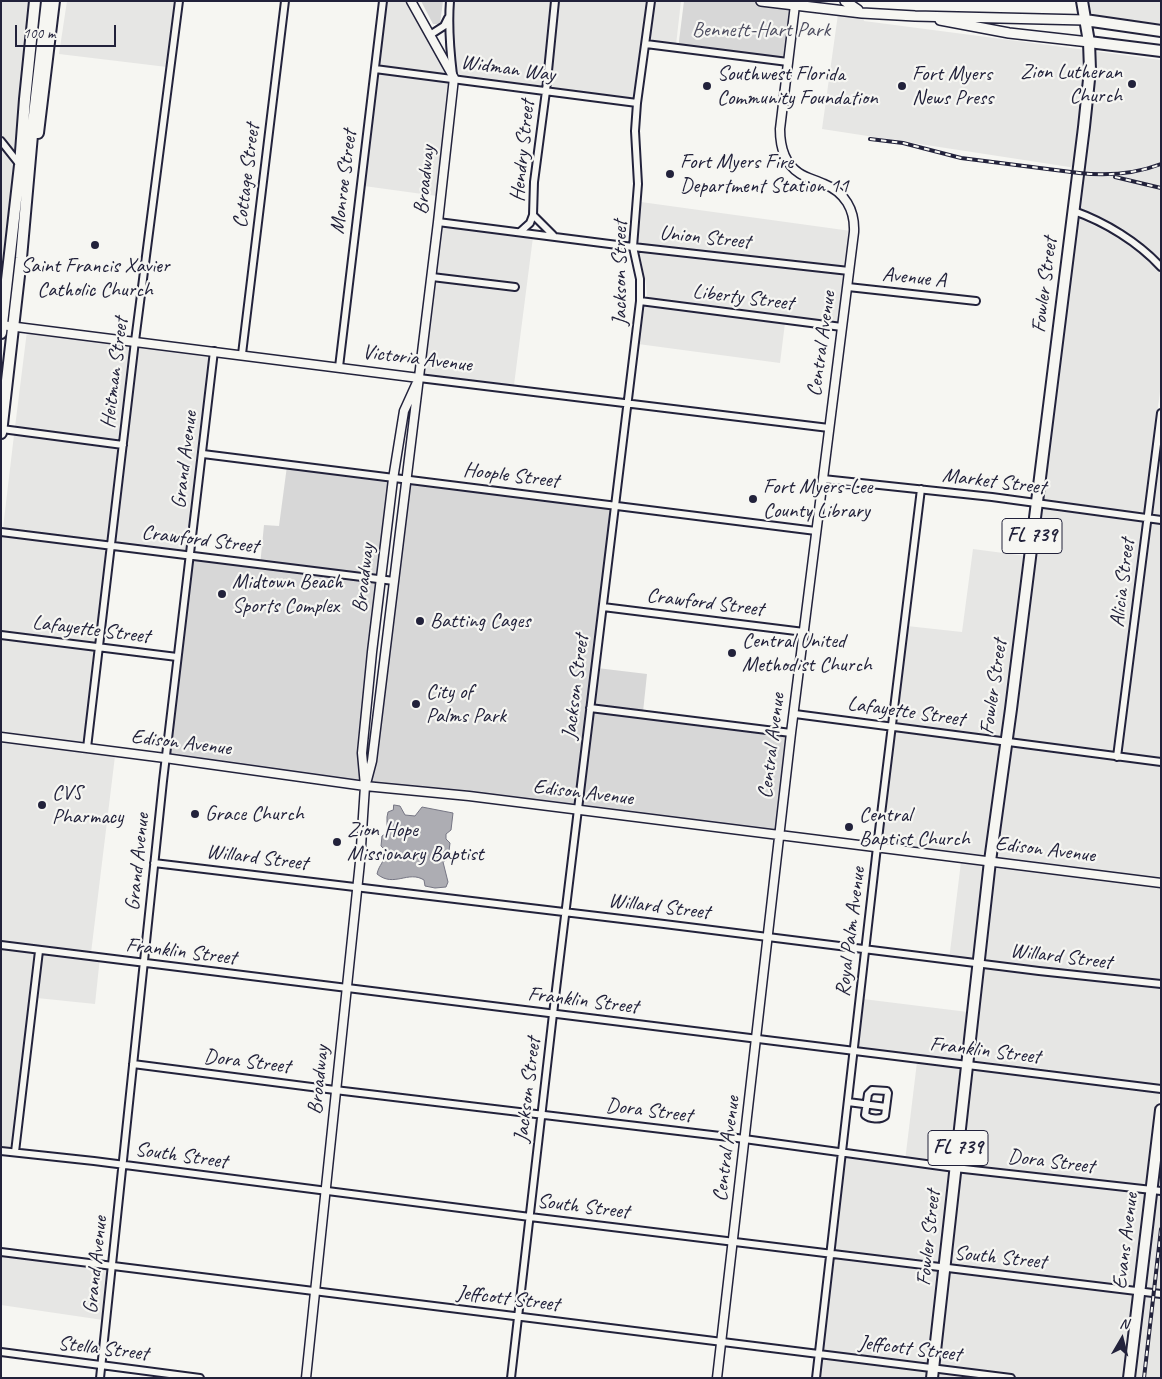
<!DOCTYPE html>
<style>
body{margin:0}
#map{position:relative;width:1162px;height:1379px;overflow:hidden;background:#f6f6f2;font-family:Caveat,sans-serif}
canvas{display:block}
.frame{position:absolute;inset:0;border:2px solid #22223b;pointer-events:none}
.north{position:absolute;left:1097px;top:1314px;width:50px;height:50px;-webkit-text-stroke:4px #f6f6f2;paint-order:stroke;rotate:8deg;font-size:14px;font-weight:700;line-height:20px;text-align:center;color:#22223b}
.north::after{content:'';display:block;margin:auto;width:18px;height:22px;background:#22223b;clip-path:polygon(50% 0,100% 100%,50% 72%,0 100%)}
.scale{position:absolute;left:15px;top:25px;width:101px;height:22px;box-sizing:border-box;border:2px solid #22223b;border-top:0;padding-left:6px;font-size:15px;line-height:18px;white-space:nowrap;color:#22223b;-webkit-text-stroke:4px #f6f6f2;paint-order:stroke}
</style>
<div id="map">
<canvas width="1162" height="1379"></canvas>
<div class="frame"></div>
<div class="north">N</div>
<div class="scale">100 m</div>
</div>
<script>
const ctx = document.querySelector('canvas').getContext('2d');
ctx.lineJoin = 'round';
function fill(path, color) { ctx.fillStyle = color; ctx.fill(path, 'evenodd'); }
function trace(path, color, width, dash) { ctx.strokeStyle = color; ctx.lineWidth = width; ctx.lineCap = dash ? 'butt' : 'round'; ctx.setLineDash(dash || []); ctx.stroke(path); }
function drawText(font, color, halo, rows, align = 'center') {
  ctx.font = font + ' Caveat,sans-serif'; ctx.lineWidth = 4.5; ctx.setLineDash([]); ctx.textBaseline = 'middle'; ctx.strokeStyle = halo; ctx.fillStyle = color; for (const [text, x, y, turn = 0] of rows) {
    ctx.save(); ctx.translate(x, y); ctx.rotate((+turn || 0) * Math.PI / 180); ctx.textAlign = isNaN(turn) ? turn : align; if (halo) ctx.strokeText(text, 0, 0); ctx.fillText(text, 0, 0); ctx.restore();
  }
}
fill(new Path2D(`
 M 1,1 L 31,1 L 15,152 L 1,134 Z
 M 67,1 L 176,1 L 167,67 L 59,54 Z
 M 387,1 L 407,1 L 447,74 L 379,65 Z
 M 454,1 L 551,1 L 543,86 L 457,75 L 454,53 L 453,17 Z
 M 558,1 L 648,1 L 634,98 L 550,87 Z
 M 655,1 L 681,1 L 676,45 L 650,41 Z
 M 1085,1 L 1161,1 L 1161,24 L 1088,15 Z
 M 838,14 L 863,17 L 864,21 L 1086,50 L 1087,70 L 1076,168 L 822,129 Z
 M 1093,51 L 1161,60 L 1161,261 L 1151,251 L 1123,231 L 1078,209 Z
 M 378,73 L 450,82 L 437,196 L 364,186 Z
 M 1,147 L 14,163 L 1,271 Z
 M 641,202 L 851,231 L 846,267 L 637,243 Z
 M 1077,217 L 1119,238 L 1146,258 L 1161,272 L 1161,384 L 1144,513 L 1041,500 Z
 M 441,226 L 518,235 L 520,237 L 521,236 L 533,237 L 514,385 L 423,374 Z
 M 638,251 L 845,275 L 839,322 L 647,298 L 646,283 Z
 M 645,306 L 785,323 L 780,363 L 638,344 Z
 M 27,331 L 131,344 L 120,441 L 15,427 Z
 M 138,345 L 210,355 L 187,552 L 114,542 Z
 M 14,435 L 119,449 L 107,541 L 3,528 Z
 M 1161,441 L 1161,516 L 1151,514 Z
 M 1040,508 L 1143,521 L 1114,752 L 1010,738 Z
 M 1150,522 L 1161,524 L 1161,758 L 1121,753 Z
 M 2,536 L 106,549 L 96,643 L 1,631 Z
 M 973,549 L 1026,556 L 1003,737 L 896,723 L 907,626 L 962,632 Z
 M 1,639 L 95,651 L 84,744 L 1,733 Z
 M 895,731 L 1002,745 L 986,857 L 881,844 Z
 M 1,741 L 115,756 L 91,953 L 100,957 L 95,1004 L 37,998 L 16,1155 L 1,1153 Z
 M 1009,746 L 1161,766 L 1161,879 L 994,857 Z
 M 961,862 L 986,864 L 929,1378 L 819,1378 L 845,1153 L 905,1161 L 917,1062 L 856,1052 L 863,999 L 968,1012 L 973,964 L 949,960 Z
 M 993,865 L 1161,887 L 1161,1083 L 1125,1378 L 936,1378 Z
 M 1161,1138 L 1161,1378 L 1132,1378 Z
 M 1,1255 L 108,1270 L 103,1320 L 1,1305 Z`), '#e6e6e4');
fill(new Path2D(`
 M 421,1 L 443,1 L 440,24 L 433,24 Z
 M 684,1 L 762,1 L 796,5 L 788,62 L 678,49 Z
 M 287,466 L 391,480 L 360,751 L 363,784 L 167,756 L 191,557 L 260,566 L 264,525 L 279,526 Z
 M 407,482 L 613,507 L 576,808 L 367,784 Z
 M 597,668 L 647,674 L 643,712 L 592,706 Z
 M 591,710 L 789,734 L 779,833 L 579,808 Z`), '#d7d7d7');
const water = new Path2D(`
 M 394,805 L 400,806 L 405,815 L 415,816 L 422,807 L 453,813 L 451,830 L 446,834 L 446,839 L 450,843 L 448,859 L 443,862 L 448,882 L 446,887 L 435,888 L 425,886 L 424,880 C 408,870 394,888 377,874 C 379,864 385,863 385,850 L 381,846 L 382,836 L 387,833 L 387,817 L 388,812 L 393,810 Z`);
fill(water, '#adadb3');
trace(water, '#757583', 1);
const minor = new Path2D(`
 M 450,1 C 448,26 450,50 453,75
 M 430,35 L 444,26 L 448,18
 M 646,44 L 788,62
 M 375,69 L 637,103
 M 1,141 L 20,165
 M 1074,211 C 1105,222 1138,242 1161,267
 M 533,215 L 553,235
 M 438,222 L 633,247 L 849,271
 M 520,232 L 530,223 L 533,215 L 534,182 L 546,91 L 555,1
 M 432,277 L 515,287
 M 848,287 L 976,301
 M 640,301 L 842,327
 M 242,354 L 285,1
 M 339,367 L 383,1
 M 419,378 L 829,428
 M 2,429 L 123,445
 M 203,454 L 816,531
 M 823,479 L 992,497 L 1161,520
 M 1,532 L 394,581
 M 603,607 L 804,632
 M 1,635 L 177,657
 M 590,708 L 791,733
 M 795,714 L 1161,762
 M 87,748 L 135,341 L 179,1
 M 1117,757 L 1161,413
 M 154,863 L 664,924 L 1039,971 L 1161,984
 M 1,945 L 1161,1089
 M 133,1064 L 335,1090 L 737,1138 L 955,1168 L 1161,1191
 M 872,1090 L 887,1091 L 888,1093 L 885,1116 C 880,1120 870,1119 865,1115 L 868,1094 Z
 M 848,1102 L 886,1107
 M 1,1151 L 94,1161 L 530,1217 L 1161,1294
 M 15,1152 L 39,951
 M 1,1252 L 1011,1378
 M 1,1352 L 200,1378
 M 100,1378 L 163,781 L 214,351
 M 511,1378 L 553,1014 L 640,301 L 640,279 L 633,247 L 638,184 L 635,131 L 637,103 L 651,1
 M 816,1378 L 877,847 L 921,489`);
const tertiary = new Path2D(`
 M 1,325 L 419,378
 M 1,737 L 165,758 L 365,786 L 469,796 L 1161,883
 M 367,780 L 372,761 L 438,222 L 454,78 L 411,1
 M 306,1378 L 360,862 L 365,786 L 362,753 L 372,652 L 393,479 L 404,411 L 419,378
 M 717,1378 L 791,733 L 854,232 C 855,210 845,192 824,184 C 816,180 806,178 799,173 C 784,163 780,146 780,129 L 795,5`);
const secondary = new Path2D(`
 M 761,1 L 862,13 L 915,16 L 1085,20
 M 845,1 L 858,10
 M 940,20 L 1009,33 L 1089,42`);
const primary = new Path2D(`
 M 1085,20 L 1161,31
 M 1089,42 L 1161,51
 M 38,133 L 54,1
 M 1,333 L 20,165 L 25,99 L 35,1
 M 1,433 L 21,258 L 33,124 L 47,1
 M 932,1378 L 990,861 L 1011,709 L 1084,127 L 1090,70 L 1089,42 L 1082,1
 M 1129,1378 L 1161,1110`);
trace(minor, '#22223b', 10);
trace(tertiary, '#22223b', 11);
trace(secondary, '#22223b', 12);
trace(primary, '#22223b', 14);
trace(minor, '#f6f6f2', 6);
trace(tertiary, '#f6f6f2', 8);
trace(secondary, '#f6f6f2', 9);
trace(primary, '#f6f6f2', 10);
const rail = new Path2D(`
 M 870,139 L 903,143 L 961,158 L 1079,173 C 1106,176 1135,174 1161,164
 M 1115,177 L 1161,188
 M 1144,1378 L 1161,1229`);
trace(rail, '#22223b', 4);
trace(rail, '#f6f6f2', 2, [5.5]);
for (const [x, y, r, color] of [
 [1132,84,5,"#22223b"],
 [707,86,5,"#22223b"],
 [902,86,5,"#22223b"],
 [670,174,5,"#22223b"],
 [95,245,5,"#22223b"],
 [753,499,5,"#22223b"],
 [222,594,5,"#22223b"],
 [420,621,5,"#22223b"],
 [732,653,5,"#22223b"],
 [416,704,5,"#22223b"],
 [42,805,5,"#22223b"],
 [195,814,5,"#22223b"],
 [849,827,5,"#22223b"],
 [337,842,5,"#22223b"]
]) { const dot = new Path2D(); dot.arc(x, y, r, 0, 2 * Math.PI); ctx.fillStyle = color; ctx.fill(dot); trace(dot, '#f6f6f2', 2); }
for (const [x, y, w] of [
 [1032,536,60],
 [958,1148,60]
]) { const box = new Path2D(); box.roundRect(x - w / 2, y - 17.5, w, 35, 4); ctx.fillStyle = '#f6f6f2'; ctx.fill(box); trace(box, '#22223b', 1); }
drawText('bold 20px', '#22223b', null, [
 ["FL 739",1032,536],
 ["FL 739",958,1148]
]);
drawText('21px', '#4f4f62', '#f6f6f2', [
 ["Bennett-Hart Park",761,30]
]);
drawText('21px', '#22223b', '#f6f6f2', [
 ["Widman Way",508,69,8],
 ["Hendry Street",523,151,-84],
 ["Cottage Street",247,176,-83],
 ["Broadway",425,180,-84],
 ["Monroe Street",344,182,-83],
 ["Union Street",705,238,6],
 ["Jackson Street",620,273,-90],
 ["Avenue A",914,278,6],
 ["Fowler Street",1045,285,-83],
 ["Liberty Street",743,298,7],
 ["Central Avenue",822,344,-82],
 ["Victoria Avenue",417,359,7],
 ["Heitman Street",115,373,-83],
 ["Grand Avenue",185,460,-83],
 ["Hoople Street",511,476,7],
 ["Market Street",994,482,7],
 ["Crawford Street",200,540,7],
 ["Broadway",364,578,-83],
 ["Alicia Street",1123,583,-83],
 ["Crawford Street",705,603,7],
 ["Lafayette Street",91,630,7],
 ["Jackson Street",576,687,-83],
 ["Fowler Street",994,687,-82],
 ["Lafayette Street",906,712,8],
 ["Edison Avenue",181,743,7],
 ["Central Avenue",772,746,-83],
 ["Edison Avenue",583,793,7],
 ["Edison Avenue",1045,850,7],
 ["Willard Street",257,858,7],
 ["Grand Avenue",138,862,-84],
 ["Willard Street",659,907,7],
 ["Royal Palm Avenue",851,932,-83],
 ["Franklin Street",181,952,7],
 ["Willard Street",1061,957,7],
 ["Franklin Street",583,1001,7],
 ["Franklin Street",985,1051,7],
 ["Dora Street",247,1062,7],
 ["Broadway",319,1080,-84],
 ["Jackson Street",528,1090,-83],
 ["Dora Street",649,1111,7],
 ["Central Avenue",727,1149,-83],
 ["South Street",181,1156,8],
 ["Dora Street",1051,1162,7],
 ["South Street",583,1207,7],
 ["Fowler Street",929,1238,-84],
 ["Evans Avenue",1126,1241,-83],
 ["South Street",1000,1258,6],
 ["Grand Avenue",96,1265,-84],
 ["Jeffcott Street",508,1299,7],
 ["Stella Street",103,1349,7],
 ["Jeffcott Street",910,1349,7]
]);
drawText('21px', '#22223b', '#f6f6f2', [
 ["Zion Lutheran",1122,72,"right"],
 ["Church",1122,96,"right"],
 ["Southwest Florida",717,74],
 ["Community Foundation",717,98],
 ["Fort Myers",912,74],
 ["News Press",912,98],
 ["Fort Myers Fire",680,162],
 ["Department Station 11",680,186],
 ["Saint Francis Xavier",95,266,"center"],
 ["Catholic Church",95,290,"center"],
 ["Fort Myers-Lee",763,487],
 ["County Library",763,511],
 ["Midtown Beach",232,582],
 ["Sports Complex",232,606],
 ["Batting Cages",430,621],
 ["Central United",742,641],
 ["Methodist Church",742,665],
 ["City of",426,692],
 ["Palms Park",426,716],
 ["CVS",52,793],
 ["Pharmacy",52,817],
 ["Grace Church",205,814],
 ["Central",859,815],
 ["Baptist Church",859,839],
 ["Zion Hope",347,830],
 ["Missionary Baptist",347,854]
], 'left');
</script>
